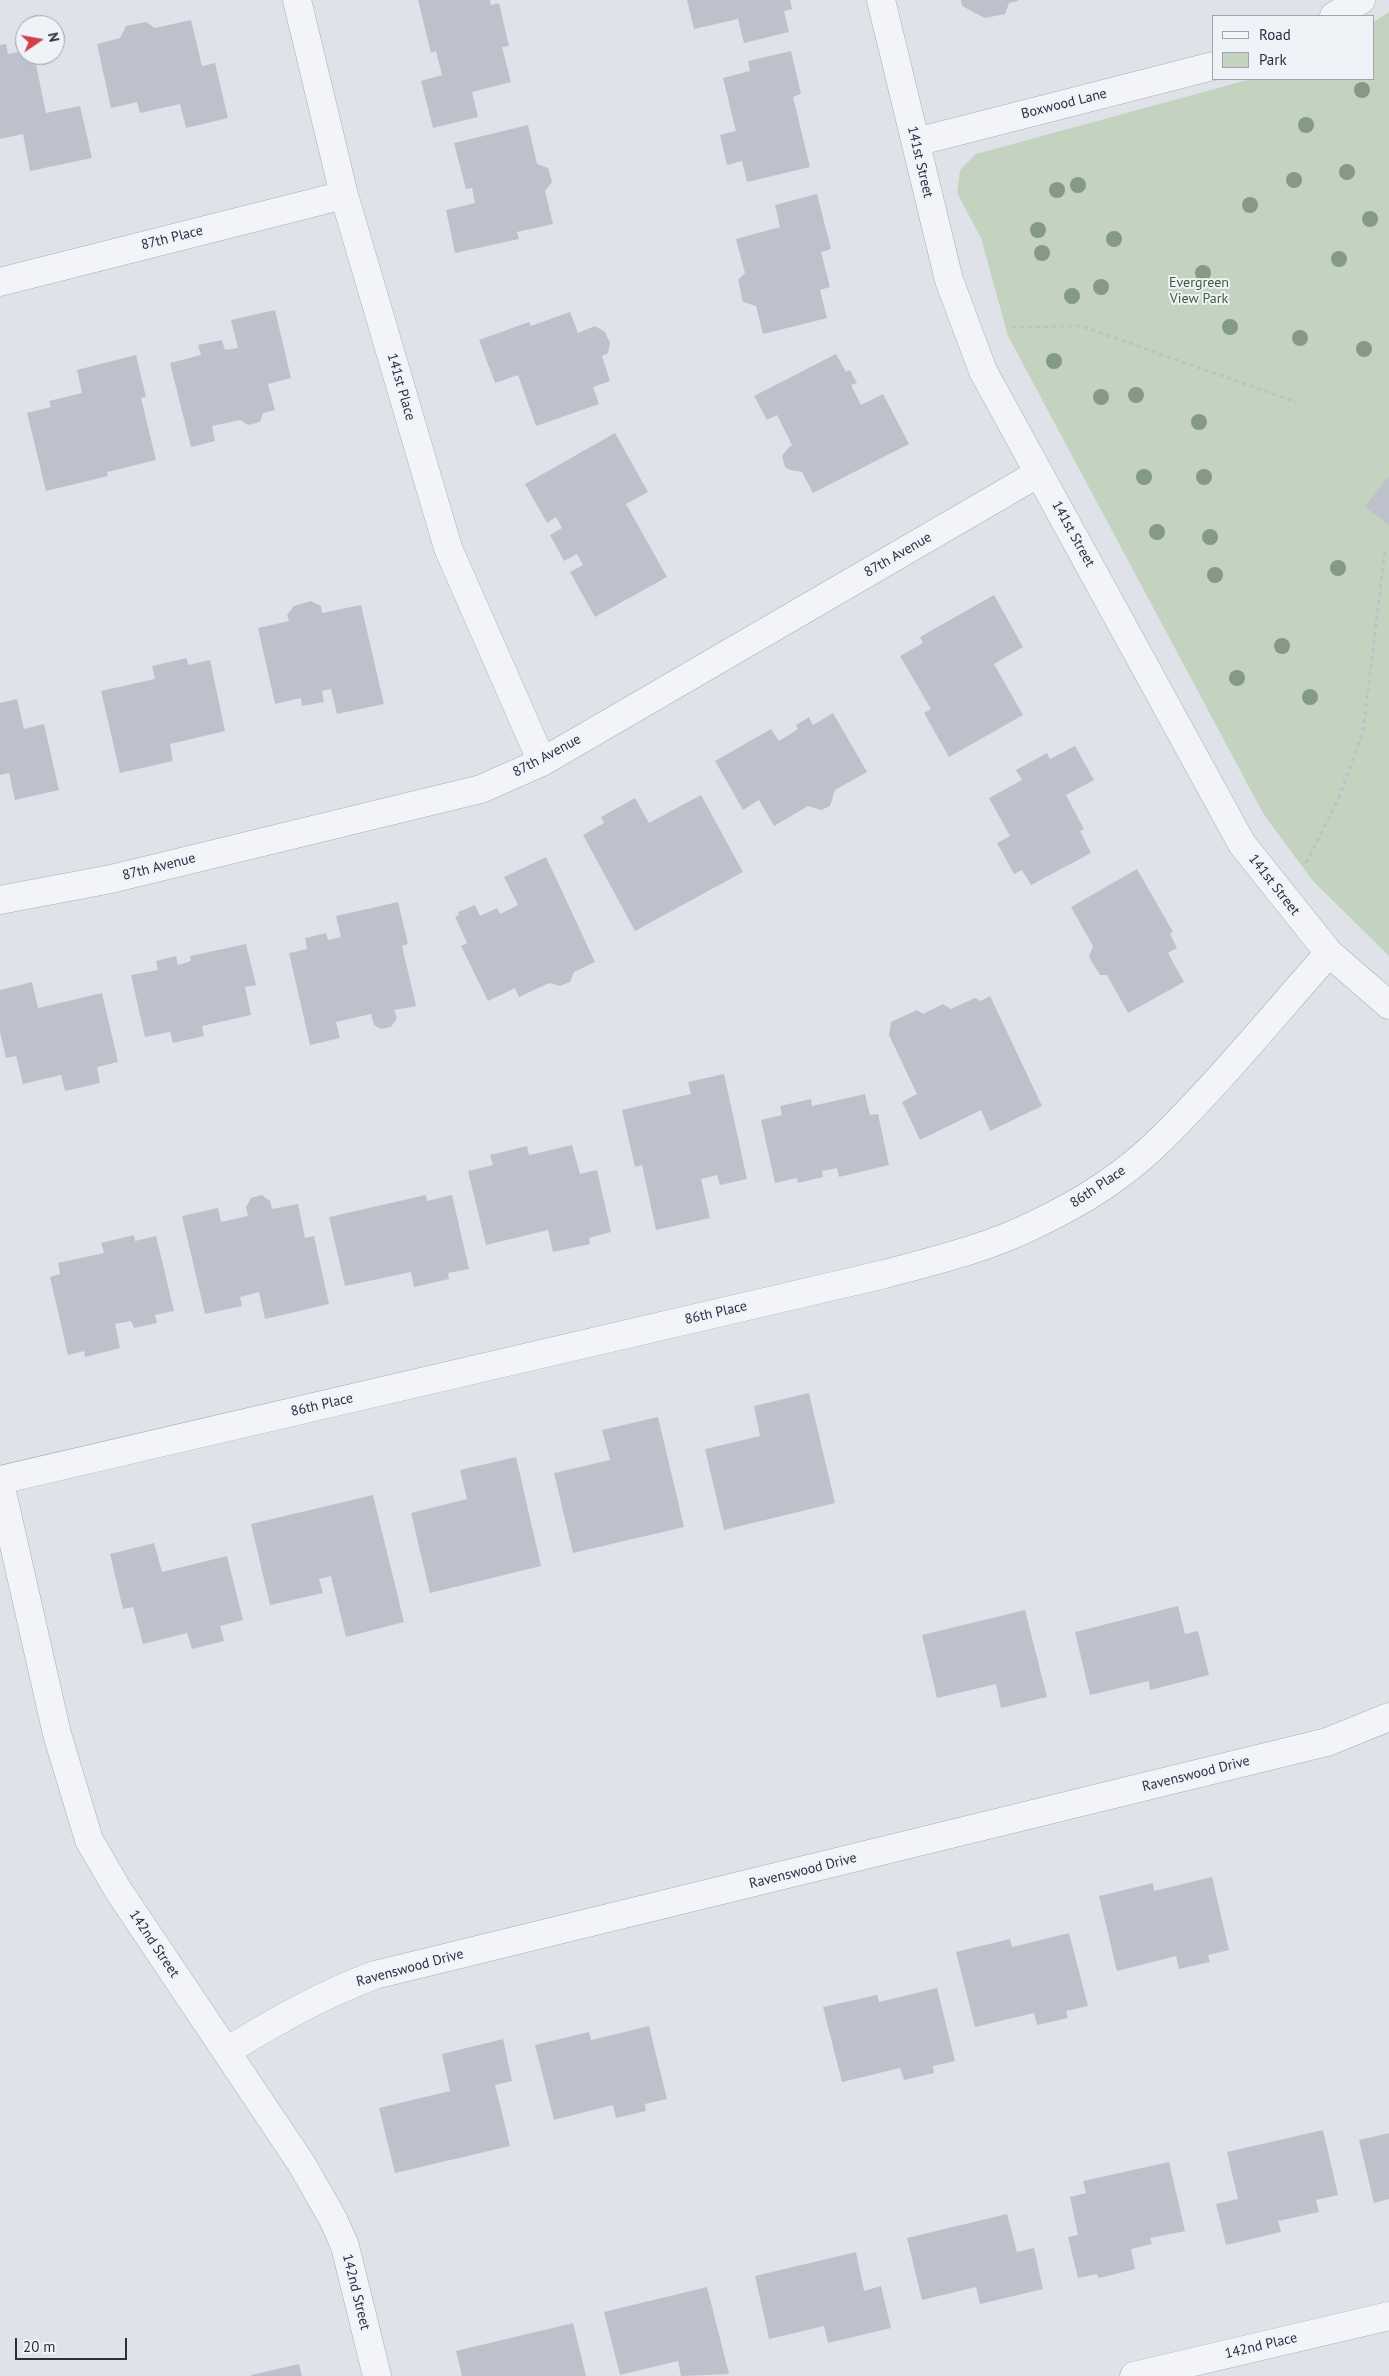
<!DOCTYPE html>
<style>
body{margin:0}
#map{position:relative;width:1389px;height:2376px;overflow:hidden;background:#dfe3e9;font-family:"PT Sans",sans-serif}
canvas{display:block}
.legend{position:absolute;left:1212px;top:15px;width:162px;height:65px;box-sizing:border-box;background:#eff2f7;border:1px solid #9fa4ae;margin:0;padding:6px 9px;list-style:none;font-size:15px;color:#282f41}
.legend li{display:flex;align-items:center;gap:10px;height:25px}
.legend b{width:25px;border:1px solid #9fa4ae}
.north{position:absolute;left:15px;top:15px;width:50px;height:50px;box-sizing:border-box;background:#eff2f7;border:1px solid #9fa4ae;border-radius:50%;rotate:78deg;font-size:14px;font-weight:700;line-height:20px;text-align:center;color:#282f41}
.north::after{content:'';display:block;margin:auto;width:18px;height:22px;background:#d2404b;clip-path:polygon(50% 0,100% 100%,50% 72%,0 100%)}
.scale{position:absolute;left:15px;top:2338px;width:112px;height:22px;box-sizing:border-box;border:2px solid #282f41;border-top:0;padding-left:6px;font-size:15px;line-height:18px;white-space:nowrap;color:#282f41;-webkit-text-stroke:4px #eff2f7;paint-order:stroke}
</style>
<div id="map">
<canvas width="1389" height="2376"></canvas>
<ul class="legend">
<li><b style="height:6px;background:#f2f4f7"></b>Road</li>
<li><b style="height:14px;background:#c4d3c0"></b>Park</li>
</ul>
<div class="north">N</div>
<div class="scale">20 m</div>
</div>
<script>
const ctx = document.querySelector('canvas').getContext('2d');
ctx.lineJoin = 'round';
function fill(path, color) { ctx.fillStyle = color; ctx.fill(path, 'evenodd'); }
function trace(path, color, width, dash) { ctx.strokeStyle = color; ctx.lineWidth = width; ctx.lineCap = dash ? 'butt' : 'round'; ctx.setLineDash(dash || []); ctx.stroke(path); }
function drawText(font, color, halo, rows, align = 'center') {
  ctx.font = font + ' "PT Sans",sans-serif'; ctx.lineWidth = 4; ctx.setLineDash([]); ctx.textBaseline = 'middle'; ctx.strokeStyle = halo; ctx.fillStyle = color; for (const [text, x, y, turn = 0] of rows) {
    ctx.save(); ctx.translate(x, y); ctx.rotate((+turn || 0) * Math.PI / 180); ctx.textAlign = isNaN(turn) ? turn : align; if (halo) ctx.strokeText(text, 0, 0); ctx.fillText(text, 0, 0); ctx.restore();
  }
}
fill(new Path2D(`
 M 1389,12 L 1389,956 L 1313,881 L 1264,815 L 1008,336 L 981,238 L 957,193 L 960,170 L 976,154 L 1251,79 L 1373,79 L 1373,22 Z`), '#c4d3c0');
fill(new Path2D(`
 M 418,0 L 490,0 L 491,5 L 499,3 L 509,46 L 502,47 L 511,82 L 472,92 L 478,117 L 433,128 L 421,81 L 442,75 L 436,51 L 431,53 Z
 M 687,0 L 790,0 L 792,9 L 784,11 L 789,32 L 744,43 L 738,19 L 694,29 Z
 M 961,0 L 1018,0 L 1018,1 L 1009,3 L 1005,14 L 985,18 L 962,6 Z
 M 191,20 L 202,66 L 215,63 L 228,118 L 186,128 L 180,104 L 140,113 L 137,102 L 111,108 L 97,44 L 120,38 L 126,26 L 146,22 L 155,28 Z
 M 6,44 L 8,54 L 25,51 L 25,55 L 34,55 L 46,113 L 80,106 L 92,158 L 30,171 L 23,134 L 0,139 L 0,45 Z
 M 791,51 L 801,94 L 793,97 L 810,167 L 747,182 L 742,161 L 727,165 L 720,135 L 736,131 L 723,78 L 750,71 L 748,61 Z
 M 528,125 L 537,164 L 548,168 L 552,182 L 545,191 L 553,224 L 517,232 L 519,239 L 455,253 L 446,210 L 475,203 L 472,188 L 466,189 L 454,143 Z
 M 817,194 L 831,249 L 821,252 L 830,287 L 820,290 L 827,318 L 763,334 L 756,306 L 743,302 L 738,280 L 745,273 L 736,239 L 780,227 L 775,205 Z
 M 275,310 L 291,378 L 268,384 L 275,410 L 263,413 L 260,422 L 248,425 L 240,420 L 212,426 L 215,441 L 191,447 L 170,363 L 201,355 L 198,345 L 222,340 L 225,350 L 238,348 L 231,320 Z
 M 570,312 L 578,333 L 595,326 L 605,332 L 610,343 L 608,353 L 602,356 L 610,381 L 593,387 L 599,404 L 536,426 L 518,375 L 495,383 L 479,340 L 529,322 L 531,326 Z
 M 836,354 L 846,372 L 850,370 L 857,383 L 851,385 L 861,405 L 883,394 L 909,444 L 813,493 L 802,472 L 790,470 L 785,467 L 782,456 L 788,448 L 792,445 L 777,415 L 767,420 L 754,396 Z
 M 136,355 L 146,397 L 141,398 L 156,460 L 107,472 L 108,476 L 46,491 L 27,413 L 51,407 L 49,401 L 82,393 L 77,370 Z
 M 615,433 L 648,492 L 626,504 L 667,577 L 595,617 L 570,572 L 583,565 L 577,554 L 564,561 L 550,535 L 562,528 L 556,517 L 547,523 L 525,484 Z
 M 1389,476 L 1389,525 L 1365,507 Z
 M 994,595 L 1023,647 L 994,664 L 1023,715 L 949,757 L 924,713 L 931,709 L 900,656 L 923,643 L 920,637 Z
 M 311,601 L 321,606 L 322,613 L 361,605 L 384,704 L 337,714 L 331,689 L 322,691 L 324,702 L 302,706 L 301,698 L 275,704 L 258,628 L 289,621 L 287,615 L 294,606 Z
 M 187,658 L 188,665 L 210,660 L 225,731 L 170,744 L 173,761 L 120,773 L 101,691 L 155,679 L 152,666 Z
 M 17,699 L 24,729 L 44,724 L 59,790 L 15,800 L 9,773 L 0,775 L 0,703 Z
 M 833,713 L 867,772 L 835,790 L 830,806 L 821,810 L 808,806 L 774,826 L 759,800 L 743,810 L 715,761 L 771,729 L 779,741 L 798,729 L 796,725 L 809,717 L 813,725 Z
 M 1075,746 L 1094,780 L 1066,795 L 1084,829 L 1080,831 L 1091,853 L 1031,885 L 1022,870 L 1014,874 L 997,843 L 1010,836 L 989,798 L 1022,780 L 1016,770 L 1047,753 L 1050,759 Z
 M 701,795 L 743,872 L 635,931 L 583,835 L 604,823 L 601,817 L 635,798 L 649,823 Z
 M 546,857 L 595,962 L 574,972 L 570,982 L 560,986 L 549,983 L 519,997 L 515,988 L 488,1001 L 461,946 L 467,943 L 455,917 L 459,915 L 458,912 L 475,905 L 480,916 L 497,908 L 500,914 L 518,905 L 504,877 Z
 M 1137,869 L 1173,932 L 1170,934 L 1177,948 L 1168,953 L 1184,982 L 1128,1013 L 1107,975 L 1100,975 L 1089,957 L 1093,946 L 1071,907 Z
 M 398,902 L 408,944 L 402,946 L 416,1006 L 394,1010 L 397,1018 L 391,1027 L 381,1029 L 374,1025 L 371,1014 L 336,1022 L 340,1038 L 310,1045 L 289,953 L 307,949 L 305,938 L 326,933 L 328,940 L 341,937 L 336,916 Z
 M 246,944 L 256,985 L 245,987 L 251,1015 L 202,1026 L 204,1036 L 173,1043 L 170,1032 L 145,1037 L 131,975 L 158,970 L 156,961 L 176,956 L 178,965 L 191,961 L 190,956 Z
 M 32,982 L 38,1008 L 102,993 L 118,1062 L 97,1067 L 100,1083 L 65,1091 L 61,1075 L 23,1084 L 16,1056 L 6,1058 L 0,1032 L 0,990 Z
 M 990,996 L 1042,1106 L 990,1131 L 981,1110 L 920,1140 L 902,1102 L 917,1094 L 889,1035 L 891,1022 L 917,1010 L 923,1014 L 943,1004 L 951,1009 L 975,998 L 981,1001 Z
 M 724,1074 L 747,1179 L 720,1185 L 717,1175 L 701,1179 L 710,1218 L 656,1230 L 642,1165 L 635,1167 L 622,1110 L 691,1094 L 688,1082 Z
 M 865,1094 L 870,1115 L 878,1114 L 889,1165 L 839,1177 L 837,1168 L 822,1171 L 823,1177 L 798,1183 L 797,1178 L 775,1183 L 761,1120 L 782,1115 L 780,1106 L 811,1099 L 812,1106 Z
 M 572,1145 L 580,1174 L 597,1170 L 611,1232 L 589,1238 L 590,1244 L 553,1252 L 548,1230 L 486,1245 L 468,1171 L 493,1165 L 490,1155 L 527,1146 L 529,1155 Z
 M 262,1195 L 270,1201 L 272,1209 L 298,1204 L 305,1238 L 314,1236 L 329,1304 L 265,1319 L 259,1292 L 240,1297 L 242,1306 L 205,1314 L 182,1216 L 218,1208 L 221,1222 L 248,1216 L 246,1207 L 251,1198 Z
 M 426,1195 L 427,1201 L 452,1195 L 469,1269 L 448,1273 L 449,1279 L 414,1287 L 411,1272 L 345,1286 L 329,1217 Z
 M 134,1235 L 135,1241 L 156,1236 L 174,1311 L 155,1315 L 157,1323 L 134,1328 L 131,1321 L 115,1324 L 120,1348 L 85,1357 L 84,1351 L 68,1355 L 50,1277 L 60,1274 L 58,1263 L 104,1253 L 101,1243 Z
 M 809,1393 L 835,1503 L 724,1530 L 705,1449 L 760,1436 L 754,1406 Z
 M 658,1417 L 684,1527 L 573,1553 L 554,1473 L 610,1460 L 602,1430 Z
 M 516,1457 L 541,1566 L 430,1593 L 411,1513 L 467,1499 L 460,1470 Z
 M 373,1495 L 404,1622 L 346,1637 L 331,1576 L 319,1579 L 323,1593 L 270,1605 L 251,1524 Z
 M 154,1543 L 162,1572 L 227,1556 L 243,1620 L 220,1626 L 224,1641 L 192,1649 L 187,1633 L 143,1644 L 133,1607 L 123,1609 L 110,1554 Z
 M 1178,1606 L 1185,1634 L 1198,1631 L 1209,1675 L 1150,1690 L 1149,1681 L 1090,1695 L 1075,1632 Z
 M 1025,1610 L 1047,1697 L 1001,1708 L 996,1684 L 937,1698 L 922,1635 Z
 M 1212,1877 L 1229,1950 L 1208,1955 L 1210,1962 L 1179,1969 L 1176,1956 L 1117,1971 L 1099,1896 L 1153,1883 L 1154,1891 Z
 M 1069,1933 L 1088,2006 L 1066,2011 L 1068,2018 L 1037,2025 L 1034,2013 L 975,2027 L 956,1952 L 1010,1939 L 1012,1947 Z
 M 937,1988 L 955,2061 L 933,2066 L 934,2073 L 904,2080 L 900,2068 L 842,2082 L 823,2007 L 877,1995 L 879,2002 Z
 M 649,2026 L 667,2099 L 645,2104 L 646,2111 L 616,2118 L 613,2105 L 554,2120 L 535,2045 L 589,2032 L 591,2040 Z
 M 503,2039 L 512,2081 L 495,2085 L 510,2146 L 395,2173 L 379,2108 L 450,2091 L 442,2054 Z
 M 1323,2130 L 1338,2195 L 1316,2200 L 1319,2212 L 1278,2221 L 1281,2232 L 1226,2245 L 1216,2204 L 1238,2199 L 1227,2152 Z
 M 1389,2133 L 1389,2199 L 1374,2203 L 1359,2140 Z
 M 1169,2162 L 1185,2231 L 1150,2238 L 1152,2244 L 1131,2249 L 1135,2269 L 1099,2278 L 1097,2274 L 1078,2278 L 1068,2237 L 1078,2235 L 1070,2197 L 1086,2193 L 1083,2181 Z
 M 1007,2214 L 1017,2252 L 1034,2248 L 1043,2289 L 980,2304 L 976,2287 L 922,2300 L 907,2238 Z
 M 856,2252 L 864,2291 L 881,2286 L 891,2328 L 828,2343 L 824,2326 L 769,2339 L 755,2276 Z
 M 707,2287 L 729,2374 L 681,2376 L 678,2361 L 620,2375 L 604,2312 Z
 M 573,2323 L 586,2376 L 462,2376 L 456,2351 Z
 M 299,2364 L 302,2376 L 251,2376 L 251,2375 Z`), '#bdc1cc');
const minor = new Path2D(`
 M 297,0 L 344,195 L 448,548 L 542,762
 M 881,0 L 949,280 L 983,371 L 1242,844 L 1329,953 L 1389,1005
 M 1334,16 L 1361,0
 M 916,142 L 1213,66
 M 0,282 L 344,195
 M 0,900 L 111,879 L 481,789 L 542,762 L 1039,473
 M 0,1480 L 885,1274 C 937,1260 988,1248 1036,1224 C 1078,1204 1122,1177 1156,1144 C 1216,1086 1273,1016 1329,953
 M 0,1483 L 57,1734 L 89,1840 L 118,1890 L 301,2163 L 333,2219 L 345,2246 L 377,2376
 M 227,2051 C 274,2022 323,1994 375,1975 L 1327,1742 L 1389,1717
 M 1134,2376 L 1389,2316`);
trace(minor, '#a8adb7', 29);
trace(new Path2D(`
 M 1012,327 L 1081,326 L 1296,402
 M 1306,863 L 1339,798 L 1363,731 L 1385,550`), '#bdc1c8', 3, [4, 4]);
trace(minor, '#f2f4f7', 28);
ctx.fillStyle = '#849986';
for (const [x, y] of [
 [1362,90],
 [1306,125],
 [1347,172],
 [1294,180],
 [1078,185],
 [1057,190],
 [1250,205],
 [1370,219],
 [1038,230],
 [1114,239],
 [1042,253],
 [1339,259],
 [1203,273],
 [1101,287],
 [1072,296],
 [1230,327],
 [1300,338],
 [1364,349],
 [1054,361],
 [1136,395],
 [1101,397],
 [1199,422],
 [1144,477],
 [1204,477],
 [1157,532],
 [1210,537],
 [1338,568],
 [1215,575],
 [1282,646],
 [1237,678],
 [1310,697]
]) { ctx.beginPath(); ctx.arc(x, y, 8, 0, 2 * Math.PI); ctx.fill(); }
drawText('14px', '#282f41', '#eff2f7', [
 ["Boxwood Lane",1064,104,-14],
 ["141st Street",920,162,77],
 ["87th Place",172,238,-14],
 ["141st Place",401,387,74],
 ["141st Street",1073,534,61],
 ["87th Avenue",898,555,-30],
 ["87th Avenue",547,756,-28],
 ["87th Avenue",159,867,-14],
 ["141st Street",1274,885,52],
 ["86th Place",1098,1187,-34],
 ["86th Place",716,1313,-13],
 ["86th Place",322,1405,-13],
 ["Ravenswood Drive",1196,1774,-14],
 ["Ravenswood Drive",803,1871,-14],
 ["142nd Street",154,1944,56],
 ["Ravenswood Drive",410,1968,-15],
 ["142nd Street",356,2292,76],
 ["142nd Place",1261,2346,-13]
]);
drawText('14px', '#395d35', '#eff2f7', [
 ["Evergreen",1199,283],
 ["View Park",1199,299]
]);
</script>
